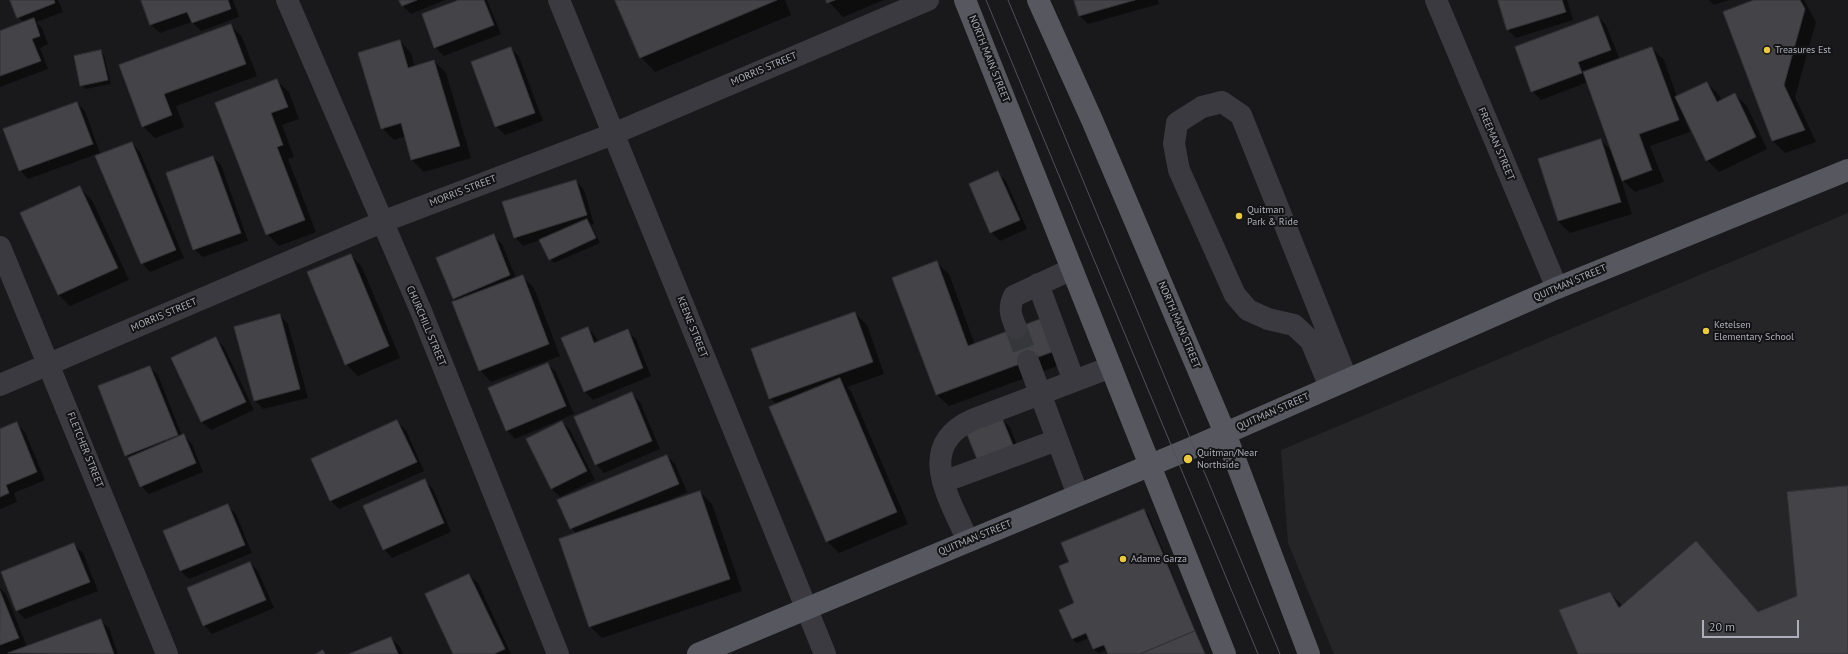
<!DOCTYPE html>
<style>
body{margin:0}
#map{position:relative;width:1848px;height:654px;overflow:hidden;background:#19191b;font-family:"PT Sans",sans-serif}
canvas{display:block}
.scale{position:absolute;left:1702px;top:620px;width:97px;height:18px;box-sizing:border-box;border:2px solid #acaeba;border-top:0;padding-left:5px;font-size:12px;line-height:14px;white-space:nowrap;color:#acaeba;-webkit-text-stroke:3px #141416;paint-order:stroke}
</style>
<div id="map">
<canvas width="1848" height="654"></canvas>
<div class="scale">20 m</div>
</div>
<script>
const ctx = document.querySelector('canvas').getContext('2d');
ctx.lineJoin = 'round';
function fill(path, color) { ctx.fillStyle = color; ctx.fill(path, 'evenodd'); }
function trace(path, color, width, dash) { ctx.strokeStyle = color; ctx.lineWidth = width; ctx.lineCap = dash ? 'butt' : 'round'; ctx.setLineDash(dash || []); ctx.stroke(path); }
function drawText(font, color, halo, rows, align = 'center') {
  ctx.font = font + ' "PT Sans",sans-serif'; ctx.lineWidth = 4; ctx.setLineDash([]); ctx.textBaseline = 'middle'; ctx.strokeStyle = halo; ctx.fillStyle = color; for (const [text, x, y, turn = 0] of rows) {
    ctx.save(); ctx.translate(x, y); ctx.rotate((+turn || 0) * Math.PI / 180); ctx.textAlign = isNaN(turn) ? turn : align; if (halo) ctx.strokeText(text, 0, 0); ctx.fillText(text, 0, 0); ctx.restore();
  }
}
fill(new Path2D(`
 M 1848,213 L 1848,654 L 1334,654 L 1288,543 L 1281,450 Z`), '#252528');
fill(new Path2D(`
 M 11,0 L 58,0 L 63,12 L 36,22 L 42,28 L 48,44 L 40,48 L 48,69 L 0,87 L 0,32 L 24,23 L 18,17 Z
 M 142,0 L 233,0 L 239,17 L 201,31 L 192,22 L 160,33 L 151,25 Z
 M 400,0 L 445,0 L 411,14 L 403,6 Z
 M 461,0 L 487,0 L 501,34 L 444,56 L 435,47 Z
 M 616,0 L 785,0 L 791,15 L 655,72 L 641,57 Z
 M 827,0 L 884,0 L 843,17 Z
 M 1075,0 L 1158,0 L 1159,4 L 1088,24 L 1079,15 Z
 M 1499,0 L 1567,0 L 1573,20 L 1516,38 L 1508,30 Z
 M 1709,0 L 1729,0 L 1714,5 Z
 M 1756,0 L 1804,0 L 1816,22 L 1795,97 L 1816,142 L 1785,153 L 1773,141 L 1724,13 Z
 M 1598,17 L 1606,25 L 1620,60 L 1652,48 L 1664,60 L 1677,97 L 1707,83 L 1719,95 L 1722,101 L 1735,95 L 1747,106 L 1767,149 L 1719,172 L 1707,160 L 1687,118 L 1685,119 L 1690,132 L 1650,146 L 1664,182 L 1635,192 L 1621,179 L 1632,214 L 1570,233 L 1558,221 L 1601,140 L 1613,152 L 1588,82 L 1541,100 L 1532,91 Z
 M 231,25 L 242,37 L 257,76 L 176,106 L 184,127 L 155,138 L 143,126 L 120,66 Z
 M 400,41 L 411,53 L 415,67 L 434,61 L 446,73 L 471,158 L 424,172 L 412,160 L 406,136 L 394,140 L 382,128 Z
 M 511,48 L 519,57 L 543,121 L 505,135 L 496,126 Z
 M 100,51 L 104,55 L 111,84 L 86,89 L 81,85 Z
 M 277,81 L 289,92 L 299,119 L 282,125 L 294,157 L 288,159 L 316,232 L 279,246 L 267,234 L 217,104 Z
 M 77,103 L 85,111 L 100,153 L 28,179 L 20,170 Z
 M 132,143 L 140,152 L 184,258 L 150,272 L 142,263 Z
 M 213,157 L 221,165 L 248,241 L 203,257 L 194,249 Z
 M 998,173 L 1006,181 L 1027,229 L 1000,241 L 991,232 Z
 M 576,181 L 584,190 L 594,224 L 591,225 L 600,243 L 554,263 L 550,259 L 540,240 L 523,246 L 515,237 Z
 M 80,188 L 92,200 L 129,280 L 70,306 L 58,294 Z
 M 493,235 L 502,244 L 516,278 L 522,276 L 534,288 L 560,356 L 491,382 L 480,370 L 457,301 L 453,298 Z
 M 351,255 L 362,267 L 400,358 L 358,376 L 346,364 Z
 M 937,263 L 949,274 L 975,345 L 1040,320 L 1063,364 L 949,406 L 937,395 L 894,279 Z
 M 855,313 L 867,325 L 884,374 L 847,387 L 851,391 L 908,524 L 839,553 L 827,541 L 777,405 L 770,398 Z
 M 280,315 L 288,324 L 308,398 L 263,409 L 255,401 Z
 M 588,328 L 596,337 L 598,343 L 627,331 L 636,339 L 651,376 L 593,400 L 585,392 L 563,338 Z
 M 216,339 L 224,347 L 254,410 L 211,430 L 202,422 L 172,359 Z
 M 548,364 L 556,372 L 574,414 L 515,439 L 507,430 Z
 M 150,367 L 158,375 L 182,436 L 184,435 L 192,444 L 203,472 L 149,494 L 141,486 L 129,458 L 126,455 Z
 M 632,394 L 640,402 L 660,449 L 604,473 L 596,464 Z
 M 1002,419 L 1010,427 L 1022,458 L 988,471 Z
 M 397,422 L 406,430 L 424,471 L 339,509 L 331,501 L 312,459 Z
 M 562,422 L 570,430 L 595,480 L 560,497 L 551,488 Z
 M 17,424 L 25,432 L 45,480 L 14,493 L 17,502 L 0,509 L 0,430 Z
 M 667,456 L 675,464 L 687,492 L 655,506 L 655,507 L 700,492 L 712,504 L 742,591 L 602,638 L 590,626 L 577,534 L 571,528 Z
 M 424,480 L 433,489 L 451,532 L 392,558 L 384,549 Z
 M 1848,487 L 1848,654 L 1579,654 L 1610,593 L 1623,606 L 1696,543 L 1759,613 L 1798,597 Z
 M 228,506 L 236,514 L 252,553 L 189,579 L 181,571 Z
 M 1144,510 L 1148,514 L 1205,654 L 1109,654 L 1107,649 L 1098,653 L 1094,649 L 1089,638 L 1077,643 L 1072,639 L 1076,604 L 1070,562 Z
 M 74,545 L 83,553 L 98,591 L 25,619 L 17,611 L 2,573 Z
 M 250,563 L 258,571 L 274,608 L 212,634 L 204,625 Z
 M 469,575 L 478,583 L 511,654 L 454,654 Z
 M 0,588 L 6,594 L 27,647 L 100,620 L 109,628 L 118,654 L 0,654 Z
 M 391,638 L 400,647 L 403,654 L 352,654 Z`), '#0007');
const building = new Path2D(`
 M 10,0 L 54,0 L 55,3 L 17,18 Z
 M 141,0 L 228,0 L 231,9 L 192,23 L 187,12 L 150,25 Z
 M 399,0 L 417,0 L 402,6 Z
 M 459,0 L 484,0 L 494,25 L 434,48 L 422,14 Z
 M 615,0 L 777,0 L 640,58 Z
 M 826,0 L 835,0 L 827,3 Z
 M 1074,0 L 1135,0 L 1079,16 Z
 M 1498,0 L 1562,0 L 1566,12 L 1507,30 Z
 M 1754,0 L 1800,0 L 1805,9 L 1784,85 L 1805,130 L 1772,141 L 1723,12 Z
 M 1598,16 L 1611,50 L 1578,62 L 1582,73 L 1531,92 L 1515,47 Z
 M 34,18 L 40,36 L 32,39 L 41,61 L 0,76 L 0,31 Z
 M 231,24 L 246,64 L 164,94 L 172,115 L 142,127 L 119,65 Z
 M 400,40 L 408,68 L 434,60 L 460,146 L 411,160 L 401,123 L 381,129 L 358,53 Z
 M 511,47 L 535,113 L 495,127 L 471,62 Z
 M 1652,47 L 1679,120 L 1639,134 L 1652,170 L 1622,181 L 1583,72 Z
 M 101,50 L 108,80 L 80,86 L 74,56 Z
 M 277,79 L 288,107 L 271,113 L 283,145 L 277,147 L 305,220 L 266,235 L 215,103 Z
 M 1707,82 L 1717,102 L 1735,93 L 1756,137 L 1706,161 L 1675,97 Z
 M 77,102 L 93,144 L 19,171 L 3,129 Z
 M 1601,139 L 1621,202 L 1558,221 L 1538,159 Z
 M 132,142 L 176,250 L 141,264 L 95,156 Z
 M 213,156 L 241,233 L 193,250 L 166,173 Z
 M 998,171 L 1020,220 L 990,233 L 969,184 Z
 M 576,180 L 587,215 L 514,238 L 502,202 Z
 M 80,186 L 118,268 L 58,295 L 20,213 Z
 M 587,219 L 596,238 L 549,260 L 539,240 Z
 M 494,234 L 510,275 L 453,299 L 436,258 Z
 M 351,254 L 389,346 L 345,365 L 307,272 Z
 M 937,261 L 968,346 L 1040,319 L 1052,352 L 936,395 L 892,278 Z
 M 523,275 L 549,344 L 479,371 L 452,302 Z
 M 855,312 L 873,362 L 769,399 L 751,349 Z
 M 280,314 L 300,389 L 254,401 L 234,327 Z
 M 588,327 L 594,343 L 628,329 L 643,368 L 584,392 L 561,338 Z
 M 216,337 L 246,402 L 201,422 L 171,358 Z
 M 548,363 L 566,406 L 506,431 L 488,388 Z
 M 150,366 L 178,435 L 125,456 L 98,386 Z
 M 840,378 L 897,512 L 826,542 L 769,407 Z
 M 632,392 L 652,441 L 595,465 L 574,417 Z
 M 1002,418 L 1015,450 L 979,464 L 966,432 Z
 M 397,420 L 417,462 L 330,501 L 311,459 Z
 M 562,421 L 587,471 L 551,489 L 526,439 Z
 M 17,422 L 37,472 L 6,485 L 9,493 L 0,497 L 0,429 Z
 M 184,434 L 196,463 L 140,487 L 128,458 Z
 M 667,455 L 679,484 L 570,529 L 557,500 Z
 M 425,479 L 444,523 L 383,550 L 363,506 Z
 M 1848,486 L 1848,654 L 1578,654 L 1559,610 L 1610,592 L 1619,608 L 1696,541 L 1758,612 L 1797,596 L 1787,492 Z
 M 700,491 L 730,579 L 589,627 L 559,539 Z
 M 228,504 L 245,545 L 180,571 L 163,531 Z
 M 1144,509 L 1195,631 L 1140,654 L 1108,654 L 1104,645 L 1093,649 L 1086,633 L 1072,639 L 1059,610 L 1074,603 L 1059,566 L 1069,562 L 1061,543 Z
 M 74,543 L 90,582 L 16,611 L 1,572 Z
 M 250,562 L 266,600 L 203,626 L 187,588 Z
 M 469,574 L 505,649 L 494,654 L 453,654 L 425,594 Z
 M 0,591 L 19,638 L 0,645 Z
 M 101,619 L 114,654 L 8,653 Z
 M 1195,631 L 1205,654 L 1140,654 Z
 M 391,637 L 398,654 L 349,654 Z
 M 323,650 L 325,654 L 316,654 Z`);
fill(building, '#434348');
trace(building, '#343337', 1);
trace(new Path2D(`
 M 1016,328 L 1028,361`), '#36373b', 22, [22, 11]);
trace(new Path2D(`
 M 287,0 L 421,311 L 558,654
 M 559,0 L 825,654
 M 1436,0 L 1557,288
 M 0,247 L 167,654
 M 1038,284 L 1074,381
 M 1016,328 C 1011,316 1008,308 1014,296 L 1072,269
 M 1028,361 L 1078,495
 M 0,385 L 382,222 L 613,134 L 928,0
 M 1330,387 L 1311,341 L 1294,325 L 1268,319 L 1248,310 L 1235,295 L 1179,170 L 1174,144 L 1177,123 L 1202,107 L 1222,102 L 1241,115 L 1347,380
 M 943,482 L 1057,440
 M 968,541 C 950,499 914,447 972,420 L 1111,367`), '#3a3a40', 22);
trace(new Path2D(`
 M 965,0 L 1225,654
 M 1038,0 L 1092,120 L 1225,433 L 1309,654
 M 698,654 L 1194,447 L 1557,288 L 1848,170`), '#56575f', 22);
trace(new Path2D(`
 M 986,0 L 1258,654
 M 1008,0 L 1280,654`), '#515259', 1);
for (const [x, y, r, color] of [
 [1767,50,4,"#e8c844"],
 [1239,216,4,"#e8c844"],
 [1706,331,4,"#e8c844"],
 [1188,459,5,"#e8c844"],
 [1123,559,4,"#e8c844"]
]) { const dot = new Path2D(); dot.arc(x, y, r, 0, 2 * Math.PI); ctx.fillStyle = color; ctx.fill(dot); trace(dot, '#141416', 1.5); }
drawText('10px', '#acaeba', '#141416', [
 ["Treasures Est",1775,50],
 ["Quitman",1247,210],
 ["Park & Ride",1247,222],
 ["Ketelsen",1714,325],
 ["Elementary School",1714,337],
 ["Quitman/Near",1197,453],
 ["Northside",1197,465],
 ["Adame Garza",1131,559]
], 'left');
drawText('10px', '#acaeba', '#141416', [
 ["NORTH MAIN STREET",989,59,68],
 ["MORRIS STREET",764,69,-23],
 ["FREEMAN STREET",1496,144,67],
 ["MORRIS STREET",463,191,-21],
 ["QUITMAN STREET",1570,283,-23],
 ["MORRIS STREET",164,315,-23],
 ["NORTH MAIN STREET",1179,325,67],
 ["CHURCHILL STREET",426,326,67],
 ["KEENE STREET",692,327,68],
 ["QUITMAN STREET",1273,412,-24],
 ["FLETCHER STREET",85,450,68],
 ["QUITMAN STREET",975,538,-22]
]);
</script>
